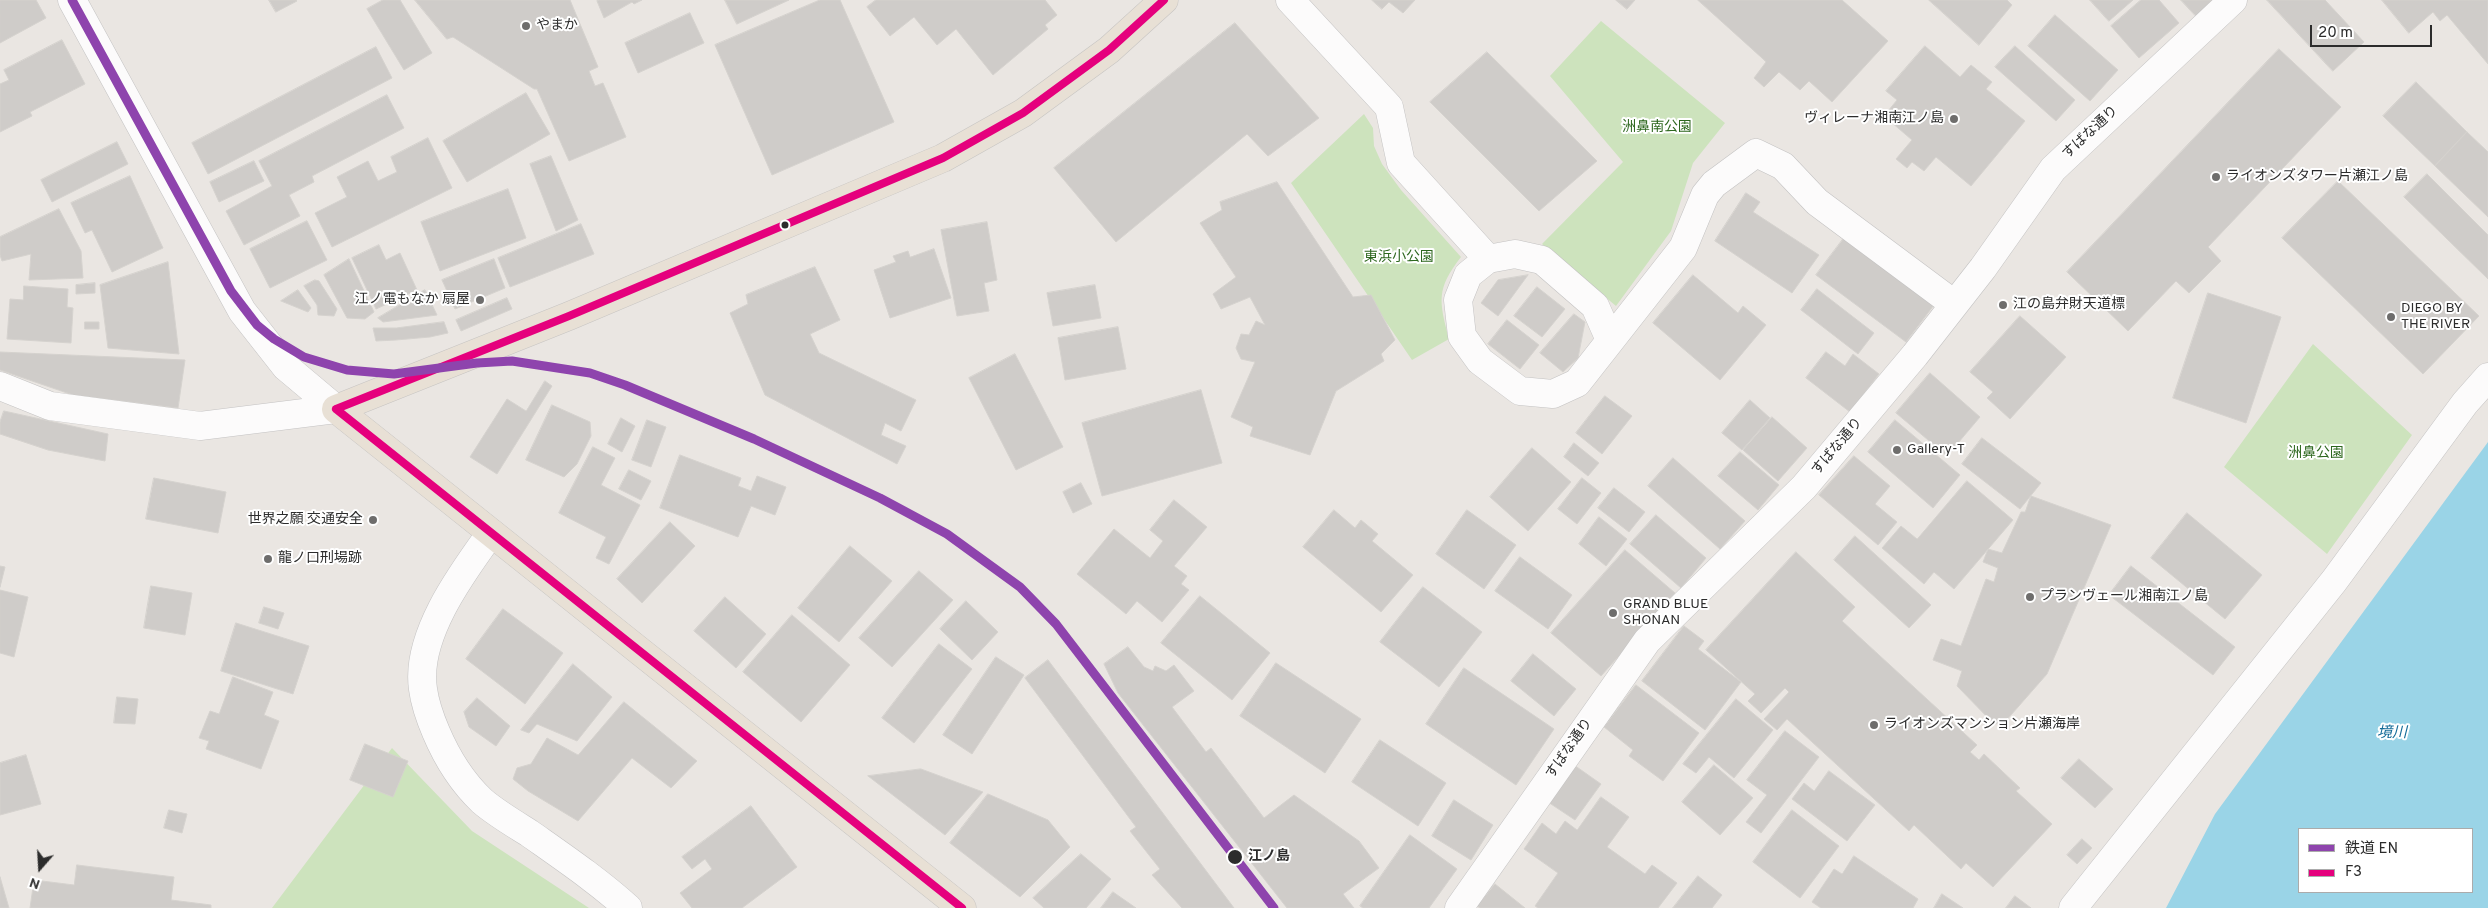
<!DOCTYPE html>
<meta charset="utf-8">
<style>
body{margin:0}
#map{position:relative;width:2488px;height:908px;overflow:hidden;background:#eae6e2;font-family:Overpass,"Noto Sans JP",sans-serif}
canvas{display:block}
.legend{position:absolute;left:2298px;top:828px;width:175px;height:65px;box-sizing:border-box;background:#fff;border:1px solid #ababab;margin:0;padding:6px 9px;list-style:none;font-size:15px;color:#2c2c2c}
.legend li{display:flex;align-items:center;gap:10px;height:25px}
.legend b{width:25px;border:1px solid #ababab}
.north{position:absolute;left:15px;top:843px;width:50px;height:50px;-webkit-text-stroke:4px #fff;paint-order:stroke;rotate:199deg;font-size:14px;font-weight:700;line-height:20px;text-align:center;color:#2c2c2c}
.north::after{content:'';display:block;margin:auto;width:18px;height:22px;background:#2c2c2c;clip-path:polygon(50% 0,100% 100%,50% 72%,0 100%)}
.scale{position:absolute;left:2310px;top:25px;width:122px;height:22px;box-sizing:border-box;border:2px solid #2c2c2c;border-top:0;padding-left:6px;font-size:15px;line-height:18px;white-space:nowrap;color:#2c2c2c;-webkit-text-stroke:4px #fff;paint-order:stroke}
</style>
<div id="map">
<canvas width="2488" height="908"></canvas>
<ul class="legend">
<li><b style="height:6px;background:#8e44ad"></b>鉄道 EN</li>
<li><b style="height:6px;background:#e5007d"></b>F3</li>
</ul>
<div class="north">N</div>
<div class="scale">20 m</div>
</div>
<script>
const ctx = document.querySelector('canvas').getContext('2d');
ctx.lineJoin = 'round';
function fill(path, color) { ctx.fillStyle = color; ctx.fill(path, 'evenodd'); }
function trace(path, color, width, dash) { ctx.strokeStyle = color; ctx.lineWidth = width; ctx.lineCap = dash ? 'butt' : 'round'; ctx.setLineDash(dash || []); ctx.stroke(path); }
function drawText(font, color, halo, rows, align = 'center') {
  ctx.font = font + ' Overpass,"Noto Sans JP",sans-serif'; ctx.lineWidth = 4; ctx.setLineDash([]); ctx.textBaseline = 'middle'; ctx.strokeStyle = halo; ctx.fillStyle = color; for (const [text, x, y, turn = 0] of rows) {
    ctx.save(); ctx.translate(x, y); ctx.rotate((+turn || 0) * Math.PI / 180); ctx.textAlign = isNaN(turn) ? turn : align; if (halo) ctx.strokeText(text, 0, 0); ctx.fillText(text, 0, 0); ctx.restore();
  }
}
fill(new Path2D(`
 M 1601,21 L 1725,123 L 1693,163 L 1671,231 L 1616,306 L 1542,244 L 1623,162 L 1550,76 Z
 M 1364,114 L 1373,128 L 1374,146 L 1382,164 L 1401,190 L 1461,257 C 1436,289 1439,301 1449,339 L 1412,360 L 1291,183 Z
 M 2313,344 L 2412,435 L 2327,554 L 2224,467 Z
 M 392,748 L 472,831 L 589,908 L 272,908 Z`), '#cde3bd');
fill(new Path2D(`
 M 2488,442 L 2488,908 L 2166,908 L 2215,814 ZM 2299,829 L 2472,829 L 2472,892 L 2299,892 Z`), '#9ad4e7');
const building = new Path2D(`
 M 0,0 L 36,0 L 46,18 L 0,43 Z
 M 269,0 L 296,0 L 297,1 L 276,12 Z
 M 383,0 L 400,0 L 432,53 L 404,70 L 367,9 Z
 M 415,0 L 570,0 L 598,67 L 589,71 L 595,86 L 603,83 L 626,137 L 569,161 L 537,89 L 534,89 L 453,37 L 447,39 Z
 M 599,0 L 642,0 L 634,4 L 632,2 L 604,18 L 597,1 Z
 M 725,0 L 789,0 L 737,24 Z
 M 820,0 L 840,0 L 894,122 L 772,175 L 715,45 Z
 M 876,0 L 1045,0 L 1057,15 L 1045,25 L 1048,29 L 993,75 L 956,29 L 937,45 L 914,17 L 890,36 L 867,7 Z
 M 1372,0 L 1415,0 L 1403,13 L 1389,2 L 1382,9 Z
 M 1616,0 L 1635,0 L 1627,9 Z
 M 1698,0 L 1842,0 L 1888,41 L 1832,102 L 1809,81 L 1800,90 L 1779,72 L 1764,87 L 1754,78 L 1766,62 Z
 M 1929,0 L 2007,0 L 2012,5 L 1979,45 Z
 M 2090,0 L 2133,0 L 2109,21 Z
 M 2141,0 L 2159,0 L 2179,23 L 2139,58 L 2111,26 Z
 M 2181,0 L 2212,0 L 2196,16 Z
 M 2267,0 L 2325,0 L 2364,42 L 2333,71 Z
 M 2382,0 L 2488,0 L 2488,64 L 2447,15 L 2440,21 L 2433,12 L 2409,33 Z
 M 690,13 L 704,43 L 638,73 L 625,43 Z
 M 2055,15 L 2118,70 L 2090,101 L 2028,46 Z
 M 1235,23 L 1319,118 L 1268,156 L 1247,134 L 1116,242 L 1054,168 Z
 M 62,40 L 85,84 L 30,112 L 32,116 L 0,132 L 0,84 L 9,80 L 4,70 Z
 M 1925,46 L 1960,77 L 1971,65 L 1992,82 L 1986,89 L 2025,121 L 1971,186 L 1936,157 L 1924,171 L 1912,162 L 1907,168 L 1896,159 L 1912,140 L 1884,116 L 1897,100 L 1886,91 Z
 M 2015,46 L 2075,100 L 2056,121 L 1995,67 Z
 M 376,47 L 392,78 L 208,174 L 192,143 Z
 M 2279,49 L 2341,107 L 2208,247 L 2221,261 L 2189,293 L 2176,281 L 2128,331 L 2067,272 Z
 M 1487,52 L 1597,161 L 1539,211 L 1430,102 Z
 M 2416,82 L 2467,132 L 2435,166 L 2383,116 Z
 M 526,93 L 550,134 L 467,182 L 443,141 Z
 M 387,95 L 404,128 L 312,176 L 314,182 L 289,195 L 300,216 L 244,245 L 226,211 L 272,186 L 259,161 Z
 M 2467,132 L 2488,152 L 2488,217 L 2435,166 Z
 M 428,138 L 452,188 L 332,247 L 315,213 L 347,197 L 337,177 L 368,161 L 378,181 L 397,172 L 391,157 Z
 M 117,142 L 128,164 L 52,202 L 41,180 Z
 M 551,156 L 578,220 L 556,231 L 530,164 Z
 M 254,161 L 264,181 L 219,202 L 210,182 Z
 M 2427,174 L 2488,235 L 2488,279 L 2404,197 Z
 M 130,176 L 163,248 L 112,272 L 92,230 L 85,233 L 71,203 Z
 M 2338,181 L 2479,316 L 2423,374 L 2282,238 Z
 M 1277,182 L 1353,297 L 1371,295 L 1395,340 L 1381,354 L 1384,361 L 1336,391 L 1310,455 L 1250,436 L 1253,427 L 1231,417 L 1255,362 L 1241,359 L 1236,348 L 1241,334 L 1249,335 L 1256,321 L 1265,325 L 1250,297 L 1221,309 L 1213,294 L 1236,277 L 1200,223 L 1222,210 L 1220,202 Z
 M 508,189 L 526,238 L 440,271 L 421,222 Z
 M 1746,193 L 1760,202 L 1753,212 L 1819,255 L 1792,293 L 1715,241 Z
 M 59,209 L 81,251 L 83,278 L 29,280 L 31,254 L 2,261 L 0,255 L 0,237 Z
 M 307,221 L 327,260 L 270,288 L 250,249 Z
 M 987,222 L 997,280 L 984,283 L 989,311 L 957,316 L 941,230 Z
 M 581,224 L 594,254 L 510,287 L 498,258 Z
 M 1847,234 L 1937,301 L 1906,342 L 1816,275 Z
 M 379,245 L 386,260 L 400,253 L 417,290 L 376,309 L 352,258 Z
 M 934,249 L 951,298 L 890,318 L 874,270 L 896,262 L 893,256 L 908,251 L 910,257 Z
 M 349,259 L 374,312 L 365,319 L 347,318 L 324,275 Z
 M 494,259 L 505,288 L 455,309 L 442,280 Z
 M 168,262 L 179,354 L 108,348 L 100,285 Z
 M 815,267 L 840,320 L 810,334 L 819,353 L 916,400 L 901,431 L 885,423 L 881,435 L 906,446 L 897,464 L 765,395 L 730,313 L 748,304 L 746,295 Z
 M 1528,275 L 1498,316 L 1481,303 L 1498,280 Z
 M 1693,275 L 1738,313 L 1743,306 L 1766,325 L 1720,380 L 1653,323 Z
 M 315,280 L 319,281 L 337,309 L 334,316 L 318,315 L 317,305 L 304,286 Z
 M 95,283 L 95,293 L 76,294 L 76,285 Z
 M 1095,285 L 1101,318 L 1053,326 L 1047,293 Z
 M 24,286 L 68,289 L 67,307 L 73,308 L 71,343 L 7,339 L 10,299 L 23,300 Z
 M 1537,287 L 1565,309 L 1542,337 L 1514,316 Z
 M 1817,289 L 1874,333 L 1858,354 L 1801,310 Z
 M 298,290 L 311,308 L 308,312 L 281,301 Z
 M 425,290 L 437,315 L 383,322 L 378,318 Z
 M 2208,293 L 2281,317 L 2246,423 L 2173,398 Z
 M 507,298 L 512,309 L 461,331 L 456,320 Z
 M 1574,314 L 1585,322 L 1578,358 L 1563,372 L 1540,353 Z
 M 2020,316 L 2066,357 L 2010,419 L 1987,398 L 1993,392 L 1970,372 Z
 M 1507,320 L 1539,345 L 1520,369 L 1488,344 Z
 M 85,322 L 99,322 L 99,329 L 85,329 Z
 M 444,322 L 448,333 L 430,337 L 396,340 L 376,341 L 373,328 L 396,328 Z
 M 1118,327 L 1126,369 L 1065,380 L 1058,338 Z
 M 0,352 L 185,360 L 178,408 L 73,395 L 0,370 Z
 M 1826,352 L 1845,366 L 1853,354 L 1879,374 L 1850,412 L 1806,378 Z
 M 1015,354 L 1063,447 L 1016,470 L 969,378 Z
 M 1930,373 L 1980,417 L 1947,456 L 1896,413 Z
 M 545,381 L 552,386 L 497,474 L 470,457 L 507,399 L 526,411 Z
 M 1201,390 L 1222,463 L 1102,496 L 1082,423 Z
 M 1605,396 L 1632,416 L 1602,454 L 1576,433 Z
 M 1750,400 L 1770,418 L 1742,450 L 1722,433 Z
 M 552,405 L 590,422 L 591,436 L 577,464 L 564,477 L 526,460 Z
 M 4,411 L 108,434 L 105,461 L 48,450 L 0,434 L 0,422 Z
 M 1772,417 L 1807,448 L 1778,481 L 1743,450 Z
 M 621,418 L 635,426 L 622,452 L 608,444 Z
 M 647,420 L 666,427 L 651,467 L 632,460 Z
 M 1895,420 L 1960,475 L 1933,508 L 1868,452 Z
 M 1982,438 L 2041,483 L 2020,509 L 1962,464 Z
 M 1574,443 L 1599,463 L 1588,476 L 1564,457 Z
 M 593,447 L 615,458 L 601,485 L 640,505 L 609,564 L 596,558 L 606,537 L 559,513 Z
 M 1532,448 L 1571,482 L 1528,531 L 1490,497 Z
 M 1740,452 L 1779,485 L 1758,510 L 1718,476 Z
 M 680,455 L 741,478 L 738,486 L 751,491 L 757,476 L 786,487 L 775,515 L 751,506 L 738,537 L 660,508 Z
 M 1854,456 L 1890,486 L 1875,504 L 1897,522 L 1878,545 L 1819,495 Z
 M 1673,458 L 1745,521 L 1720,549 L 1648,486 Z
 M 629,470 L 651,481 L 641,500 L 619,489 Z
 M 154,478 L 226,492 L 218,533 L 146,519 Z
 M 1582,478 L 1601,493 L 1577,524 L 1558,509 Z
 M 1967,481 L 2013,520 L 1954,589 L 1934,572 L 1924,584 L 1882,548 L 1901,526 L 1917,539 Z
 M 1081,483 L 1092,504 L 1073,513 L 1063,492 Z
 M 1614,488 L 1645,512 L 1629,532 L 1598,508 Z
 M 2031,496 L 2111,525 L 2047,674 L 2004,723 L 1994,724 L 1957,686 L 1962,671 L 1933,660 L 1941,639 L 1961,646 L 1986,579 L 1994,582 L 1998,568 L 1983,562 L 1988,549 L 2002,553 L 2021,512 L 2025,512 Z
 M 1174,500 L 1207,527 L 1174,566 L 1187,576 L 1181,584 L 1189,590 L 1162,622 L 1137,601 L 1126,614 L 1077,574 L 1114,529 L 1150,558 L 1163,541 L 1150,530 Z
 M 1334,510 L 1355,528 L 1361,520 L 1378,534 L 1372,541 L 1413,575 L 1381,612 L 1303,547 Z
 M 1467,510 L 1516,545 L 1484,589 L 1436,554 Z
 M 2187,513 L 2262,575 L 2225,619 L 2151,558 Z
 M 1656,515 L 1706,558 L 1681,588 L 1630,544 Z
 M 1599,517 L 1627,539 L 1606,566 L 1579,544 Z
 M 670,522 L 695,546 L 642,603 L 617,579 Z
 M 1855,536 L 1931,605 L 1909,628 L 1834,560 Z
 M 850,546 L 892,581 L 839,642 L 798,608 Z
 M 1625,550 L 1675,593 L 1601,676 L 1551,633 Z
 M 1796,552 L 1855,607 L 1842,621 L 1977,745 L 1970,752 L 1979,760 L 1984,754 L 2020,788 L 2016,791 L 2052,824 L 1993,887 L 1966,863 L 1961,869 L 1914,825 L 1909,831 L 1787,719 L 1777,730 L 1764,719 L 1789,692 L 1785,688 L 1761,713 L 1748,701 L 1755,694 L 1706,650 Z
 M 1520,557 L 1572,595 L 1548,629 L 1495,591 Z
 M 0,566 L 5,567 L 0,587 Z
 M 2131,566 L 2235,647 L 2213,675 L 2109,595 Z
 M 919,571 L 953,600 L 892,667 L 859,638 Z
 M 151,586 L 192,593 L 185,635 L 144,628 Z
 M 1423,587 L 1482,632 L 1439,687 L 1380,642 Z
 M 0,590 L 28,597 L 14,657 L 0,653 Z
 M 1200,596 L 1270,653 L 1232,700 L 1161,643 Z
 M 725,597 L 766,634 L 736,668 L 694,631 Z
 M 966,601 L 998,632 L 972,660 L 940,629 Z
 M 264,607 L 284,613 L 278,629 L 259,623 Z
 M 503,609 L 563,653 L 525,704 L 466,659 Z
 M 792,615 L 850,665 L 801,722 L 743,672 Z
 M 236,623 L 309,646 L 293,694 L 221,671 Z
 M 1684,626 L 1704,641 L 1698,649 L 1741,682 L 1705,730 L 1642,681 Z
 M 939,644 L 972,669 L 914,743 L 882,718 Z
 M 1128,647 L 1144,667 L 1153,671 L 1155,666 L 1166,671 L 1174,665 L 1194,691 L 1172,707 L 1206,752 L 1211,748 L 1264,818 L 1294,795 L 1359,841 L 1379,868 L 1343,894 L 1354,908 L 1287,908 L 1118,693 L 1104,664 Z
 M 1533,654 L 1576,689 L 1554,716 L 1511,681 Z
 M 996,657 L 1024,675 L 972,754 L 943,735 Z
 M 1048,660 L 1234,908 L 1182,908 L 1152,875 L 1160,869 L 1130,831 L 1136,827 L 1025,678 Z
 M 1276,663 L 1361,719 L 1325,773 L 1240,716 Z
 M 573,664 L 612,697 L 577,741 L 537,724 L 529,733 L 521,730 Z
 M 1464,668 L 1554,729 L 1516,785 L 1426,724 Z
 M 233,677 L 273,692 L 264,715 L 279,721 L 261,769 L 206,749 L 209,741 L 199,738 L 210,711 L 219,714 Z
 M 1636,685 L 1699,733 L 1663,781 L 1629,756 L 1633,750 L 1604,727 Z
 M 117,697 L 138,699 L 135,724 L 114,723 Z
 M 477,698 L 510,726 L 496,746 L 469,727 L 464,712 Z
 M 1736,699 L 1773,730 L 1734,778 L 1709,757 L 1696,773 L 1683,764 Z
 M 624,702 L 697,761 L 671,788 L 632,758 L 578,821 L 528,791 L 513,779 L 517,768 L 531,764 L 547,738 L 578,755 Z
 M 1785,731 L 1819,757 L 1761,833 L 1746,822 L 1767,795 L 1747,780 Z
 M 1380,740 L 1446,783 L 1418,826 L 1352,782 Z
 M 365,744 L 408,761 L 393,797 L 350,780 Z
 M 26,755 L 41,804 L 0,815 L 0,763 Z
 M 2079,759 L 2113,789 L 2095,808 L 2061,778 Z
 M 1574,765 L 1601,784 L 1575,820 L 1548,802 Z
 M 1714,765 L 1753,798 L 1720,835 L 1682,802 Z
 M 921,769 L 983,792 L 945,835 L 868,776 Z
 M 1829,771 L 1875,805 L 1847,841 L 1792,799 L 1804,783 L 1814,791 Z
 M 988,794 L 1048,820 L 1070,847 L 1020,897 L 950,843 Z
 M 1601,797 L 1629,817 L 1607,847 L 1645,874 L 1652,865 L 1677,883 L 1658,908 L 1538,908 L 1535,906 L 1558,873 L 1524,849 L 1542,823 L 1556,834 L 1565,821 L 1577,830 Z
 M 1454,800 L 1493,825 L 1471,860 L 1432,836 Z
 M 751,806 L 797,867 L 742,908 L 692,908 L 680,893 L 712,869 L 705,859 L 692,869 L 682,857 Z
 M 169,810 L 187,814 L 182,833 L 164,828 Z
 M 1792,810 L 1839,846 L 1800,898 L 1753,862 Z
 M 1410,835 L 1457,869 L 1429,908 L 1363,908 L 1360,906 Z
 M 2082,839 L 2092,848 L 2077,864 L 2067,855 Z
 M 1081,854 L 1111,879 L 1086,908 L 1044,908 L 1033,898 Z
 M 1854,856 L 1918,899 L 1913,908 L 1821,908 L 1812,902 L 1834,869 L 1842,874 Z
 M 77,865 L 174,877 L 171,900 L 211,905 L 211,908 L 30,908 L 34,880 L 74,885 Z
 M 1698,876 L 1722,895 L 1712,908 L 1673,908 Z
 M 0,877 L 9,908 L 0,908 Z
 M 1495,884 L 1525,908 L 1480,908 L 1477,906 Z
 M 1113,892 L 1136,908 L 1101,908 Z
 M 1942,894 L 1963,908 L 1934,908 Z
 M 2015,896 L 2031,908 L 2006,908 Z`);
fill(building, '#cfccc9');
trace(building, '#d5d2ce', 1);
const minor = new Path2D(`
 M 1290,0 L 1389,107 L 1401,163 L 1488,259
 M 1610,340 L 1595,306 L 1542,260 L 1515,254 L 1488,259 L 1468,275 L 1458,300 L 1462,336 L 1480,361 L 1520,391 L 1553,394 L 1577,383 L 1683,248 L 1705,195 L 1714,184 L 1756,153 L 1783,166 L 1817,202 L 1954,304
 M 0,386 L 50,406 L 200,426 L 336,409
 M 1459,908 L 1647,641 L 1804,487 L 1915,355 L 1983,268 L 2053,169 L 2233,0
 M 2073,908 L 2334,581 L 2465,403 L 2488,377`);
const tertiary = new Path2D(`
 M 72,0 L 242,311 L 286,367 L 336,409
 M 491,533 C 462,573 415,636 423,689 C 425,704 430,718 436,732 C 447,758 461,781 482,801 C 496,813 513,823 529,833 C 563,857 597,880 628,908`);
const trunk = new Path2D(`
 M 962,908 L 336,409 L 569,316 L 943,158 L 1023,113 L 1109,50 L 1164,0`);
trace(minor, '#c3c2c2', 29);
trace(tertiary, '#c3c2c2', 29);
trace(trunk, '#c6c4c2', 29);
trace(minor, '#fcfbfb', 28);
trace(tertiary, '#fcfbfb', 28);
trace(trunk, '#e8e0d5', 28);
trace(new Path2D(`
 M 336,409 L 569,316 L 943,158 L 1023,113 L 1109,50 L 1164,0
 M 336,409 L 962,908`), '#e5007d', 8);
trace(new Path2D(`
 M 72,0 L 231,291 L 257,325 L 274,339 L 304,357 L 347,370 L 394,374 L 477,363 L 512,361 L 590,373 L 625,385 L 754,439 L 880,498 L 947,534 L 1020,587 L 1056,624 L 1274,908`), '#8e44ad', 9);
for (const [x, y, r, color] of [
 [526,26,5,"#6e6d6c"],
 [1954,119,5,"#6e6d6c"],
 [2216,177,5,"#6e6d6c"],
 [785,225,4.5,"#2c2c2c"],
 [480,300,5,"#6e6d6c"],
 [2003,305,5,"#6e6d6c"],
 [2391,317,5,"#6e6d6c"],
 [1897,450,5,"#6e6d6c"],
 [373,520,5,"#6e6d6c"],
 [268,559,5,"#6e6d6c"],
 [2030,597,5,"#6e6d6c"],
 [1613,613,5,"#6e6d6c"],
 [1874,725,5,"#6e6d6c"],
 [1235,857,8,"#2c2c2c"]
]) { const dot = new Path2D(); dot.arc(x, y, r, 0, 2 * Math.PI); ctx.fillStyle = color; ctx.fill(dot); trace(dot, '#fff', 2); }
drawText('14px', '#2c2c2c', '#fff', [
 ["やまか",536,26],
 ["ヴィレーナ湘南江ノ島",1944,119,"right"],
 ["ライオンズタワー片瀬江ノ島",2226,177],
 ["江ノ電もなか 扇屋",470,300,"right"],
 ["江の島弁財天道標",2013,305],
 ["DIEGO BY",2401,309],
 ["THE RIVER",2401,325],
 ["Gallery-T",1907,450],
 ["世界之願 交通安全",363,520,"right"],
 ["龍ノ口刑場跡",278,559],
 ["プランヴェール湘南江ノ島",2040,597],
 ["GRAND BLUE",1623,605],
 ["SHONAN",1623,621],
 ["ライオンズマンション片瀬海岸",1884,725]
], 'left');
drawText('14px', '#2d671e', '#fff', [
 ["洲鼻南公園",1657,128],
 ["東浜小公園",1399,258],
 ["洲鼻公園",2316,454]
]);
drawText('14px', '#2c2c2c', '#fff', [
 ["すばな通り",2091,133,-43],
 ["すばな通り",1838,447,-50],
 ["すばな通り",1570,749,-55]
]);
drawText('bold 14px', '#2c2c2c', '#fff', [
 ["江ノ島",1248,857]
], 'left');
drawText('italic 15px', '#146b98', '#fff', [
 ["境川",2392,734]
]);
</script>
